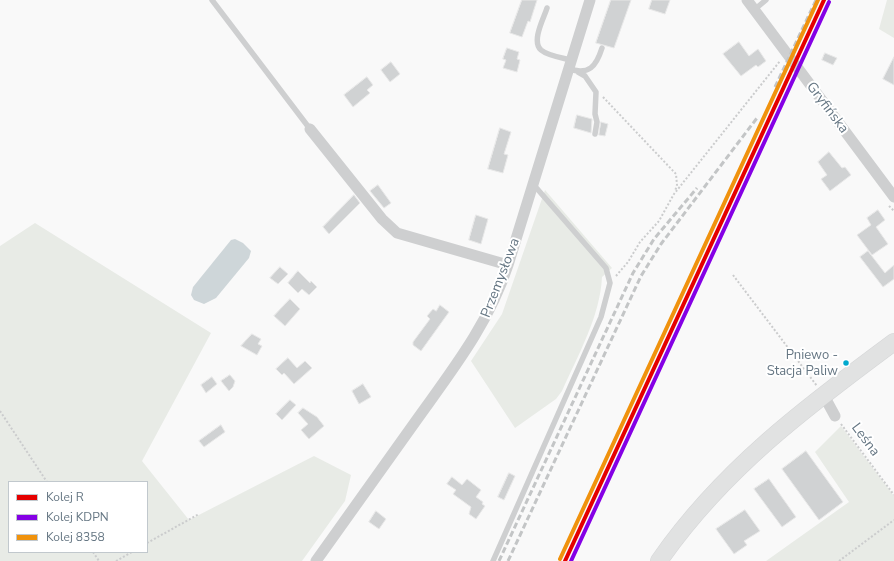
<!DOCTYPE html>
<meta charset="utf-8">
<style>
body{margin:0}
#map{position:relative;width:894px;height:561px;overflow:hidden;background:#f9f9f9;font-family:"Nunito Sans",sans-serif}
canvas{display:block}
.legend{position:absolute;left:8px;top:481px;width:140px;height:72px;box-sizing:border-box;background:#fff;border:1px solid #c1c8cd;margin:0;padding:5px 7px;list-style:none;font-size:12px;color:#657683}
.legend li{display:flex;align-items:center;gap:8px;height:20px}
.legend b{width:20px;border:1px solid #c1c8cd}
</style>
<div id="map">
<canvas width="894" height="561"></canvas>
<ul class="legend">
<li><b style="height:5px;background:#e50000"></b>Kolej R</li>
<li><b style="height:5px;background:#8500e5"></b>Kolej KDPN</li>
<li><b style="height:5px;background:#f0920d"></b>Kolej 8358</li>
</ul>
</div>
<script>
const c = document.querySelector('canvas').getContext('2d');
c.lineJoin = 'round';
function fill(path, color) { c.fillStyle = color; c.fill(path, 'evenodd'); }
function strokePath(path, color, width, dash) { c.strokeStyle = color; c.lineWidth = width; c.lineCap = dash ? 'butt' : 'round'; c.setLineDash(dash || []); c.stroke(path); }
function write(font, color, halo, rows, align = 'center') {
  c.font = font + ' "Nunito Sans",sans-serif'; c.lineWidth = 4; c.setLineDash([]); c.textBaseline = 'middle'; c.strokeStyle = halo; c.fillStyle = color; for (const [text, x, y, turn = 0] of rows) {
    c.save(); c.translate(x, y); c.rotate((+turn || 0) * Math.PI / 180); c.textAlign = isNaN(turn) ? turn : align; if (halo) c.strokeText(text, 0, 0); c.fillText(text, 0, 0); c.restore();
  }
}
const green = new Path2D(`
 M 887,0 L 894,0 L 894,38 L 879,29 Z
 M 545,190 L 612,268 L 602,277 C 600,317 578,355 562,391 L 556,399 L 515,428 L 471,361 L 502,314 Z
 M 35,223 L 211,333 L 142,461 L 189,520 L 314,456 L 351,475 L 345,501 L 302,561 L 0,561 L 0,246 ZM 9,482 L 147,482 L 147,552 L 9,552 Z
 M 841,426 L 894,496 L 894,561 L 766,561 L 849,502 L 815,452 Z`);
const water = new Path2D(`
 M 235,239 L 243,243 L 251,251 L 249,258 L 216,298 L 204,304 L 194,300 L 191,295 L 193,287 L 231,240 Z`);
const building = new Path2D(`
 M 522,0 L 537,0 L 530,22 L 528,21 L 522,37 L 510,33 Z
 M 611,0 L 631,0 L 614,48 L 596,43 Z
 M 652,0 L 670,0 L 665,14 L 649,9 Z
 M 739,42 L 749,56 L 758,49 L 766,61 L 758,67 L 756,65 L 741,76 L 723,54 Z
 M 507,48 L 519,52 L 517,59 L 520,60 L 517,72 L 503,68 L 506,60 L 503,59 Z
 M 825,53 L 837,58 L 833,65 L 822,60 Z
 M 894,57 L 894,85 L 883,79 Z
 M 391,62 L 400,74 L 390,82 L 381,70 Z
 M 367,77 L 373,85 L 367,90 L 370,93 L 353,107 L 344,95 Z
 M 577,115 L 592,119 L 591,133 L 574,128 Z
 M 601,122 L 608,124 L 605,136 L 599,135 Z
 M 500,128 L 511,132 L 504,154 L 508,155 L 503,173 L 488,169 Z
 M 829,152 L 842,168 L 845,167 L 851,175 L 830,191 L 821,179 L 827,175 L 818,162 Z
 M 378,185 L 391,203 L 384,208 L 370,191 Z
 M 354,195 L 360,203 L 329,234 L 323,227 Z
 M 878,210 L 885,220 L 876,227 L 888,244 L 872,255 L 857,235 L 871,225 L 867,218 Z
 M 476,215 L 488,219 L 481,244 L 469,240 Z
 M 868,251 L 885,273 L 894,265 L 894,279 L 883,287 L 860,257 Z
 M 280,267 L 288,274 L 278,284 L 270,278 Z
 M 298,271 L 310,283 L 311,281 L 317,287 L 309,295 L 302,289 L 298,293 L 288,283 Z
 M 290,299 L 300,309 L 285,326 L 274,316 Z
 M 440,305 L 449,312 L 421,351 L 413,345 L 413,342 L 430,319 L 427,316 L 433,309 L 436,311 Z
 M 252,334 L 261,339 L 258,344 L 262,346 L 257,355 L 241,346 Z
 M 288,358 L 297,368 L 305,361 L 312,368 L 294,384 L 284,373 L 282,375 L 276,369 Z
 M 230,375 L 235,381 L 233,387 L 229,391 L 221,381 Z
 M 212,377 L 217,384 L 206,393 L 201,385 Z
 M 363,384 L 371,397 L 359,404 L 352,391 Z
 M 290,400 L 296,405 L 282,420 L 276,414 Z
 M 303,408 L 317,417 L 324,426 L 309,439 L 301,430 L 308,424 L 298,413 Z
 M 221,425 L 225,432 L 204,447 L 199,441 Z
 M 806,451 L 843,502 L 819,520 L 782,469 Z
 M 509,473 L 515,476 L 504,500 L 498,497 Z
 M 452,477 L 462,485 L 467,479 L 481,490 L 476,497 L 483,502 L 482,504 L 485,506 L 476,519 L 469,514 L 471,507 L 453,494 L 456,490 L 447,484 Z
 M 769,479 L 796,517 L 782,527 L 754,489 Z
 M 745,510 L 760,531 L 744,541 L 747,545 L 734,554 L 716,529 Z
 M 376,511 L 386,519 L 379,529 L 369,522 Z`);
const path = new Path2D(`
 M 603,97 L 676,174 L 677,185 L 675,191
 M 889,206 L 894,211
 M 733,275 L 817,386
 M 616,276 L 628,262 L 640,242 L 659,221 L 674,194 L 780,61
 M 0,411 L 47,482
 M 841,424 L 894,495
 M 147,543 L 199,514
 M 93,552 L 99,561
 M 116,561 L 132,552
 M 839,561 L 894,520`);
const service = new Path2D(`
 M 212,0 L 310,129
 M 547,8 C 544,18 531,41 541,50 C 548,56 563,58 571,60
 M 754,10 L 766,0
 M 569,69 C 589,75 596,67 602,48
 M 578,72 L 585,76 L 596,92 L 595,114 L 597,122 L 595,134
 M 493,561 L 601,317 L 610,283 L 606,268 L 533,184`);
const minor = new Path2D(`
 M 747,0 L 894,197
 M 310,129 L 382,219 L 397,233 L 508,265
 M 823,394 L 835,416
 M 316,561 C 350,513 384,466 418,418 C 453,369 489,323 508,265 L 590,0`);
const primary = new Path2D(`
 M 659,561 C 722,470 806,407 894,342`);
const rail = new Path2D(`
 M 775,87 L 816,0
 M 499,561 L 633,273 L 654,239 L 697,188
 M 508,561 L 641,276 L 661,244 L 757,118`);
const rail1 = new Path2D(`
 M 565,561 L 824,0`);
const rail2 = new Path2D(`
 M 571,561 L 829,2`);
const rail3 = new Path2D(`
 M 560,559 L 818,0`);
const markers = [
 [846,363,3.5,"#00a9ce"]
];
const busNames = [
 ["Pniewo -",838,356],
 ["Stacja Paliw",838,372]
];
const streetNames = [
 ["Gryfińska",827,108,53],
 ["Przemysłowa",501,278,-69],
 ["Leśna",865,440,53]
];
fill(green, '#e8ebe6');
fill(water, '#ced6d9');
fill(building, '#d0d2d3');
strokePath(building, '#e8e8e8', 1);
strokePath(primary, '#d5d6d7', 18);
strokePath(path, '#cbcccd', 2, [2, 2]);
strokePath(service, '#cecfd0', 5.5);
strokePath(minor, '#cecfd0', 11);
strokePath(primary, '#e1e2e2', 17);
strokePath(rail, '#c3c5c6', 3, [6, 3]);
strokePath(rail1, '#e50000', 4);
strokePath(rail2, '#8500e5', 4);
strokePath(rail3, '#f0920d', 4);
for (const [x, y, r, color] of markers) { const dot = new Path2D(); dot.arc(x, y, r, 0, 2 * Math.PI); c.fillStyle = color; c.fill(dot); strokePath(dot, '#fff', 1.5); }
write('13px', '#657683', '#fff', busNames, 'right');
write('14px', '#657683', '#fff', streetNames);
</script>
